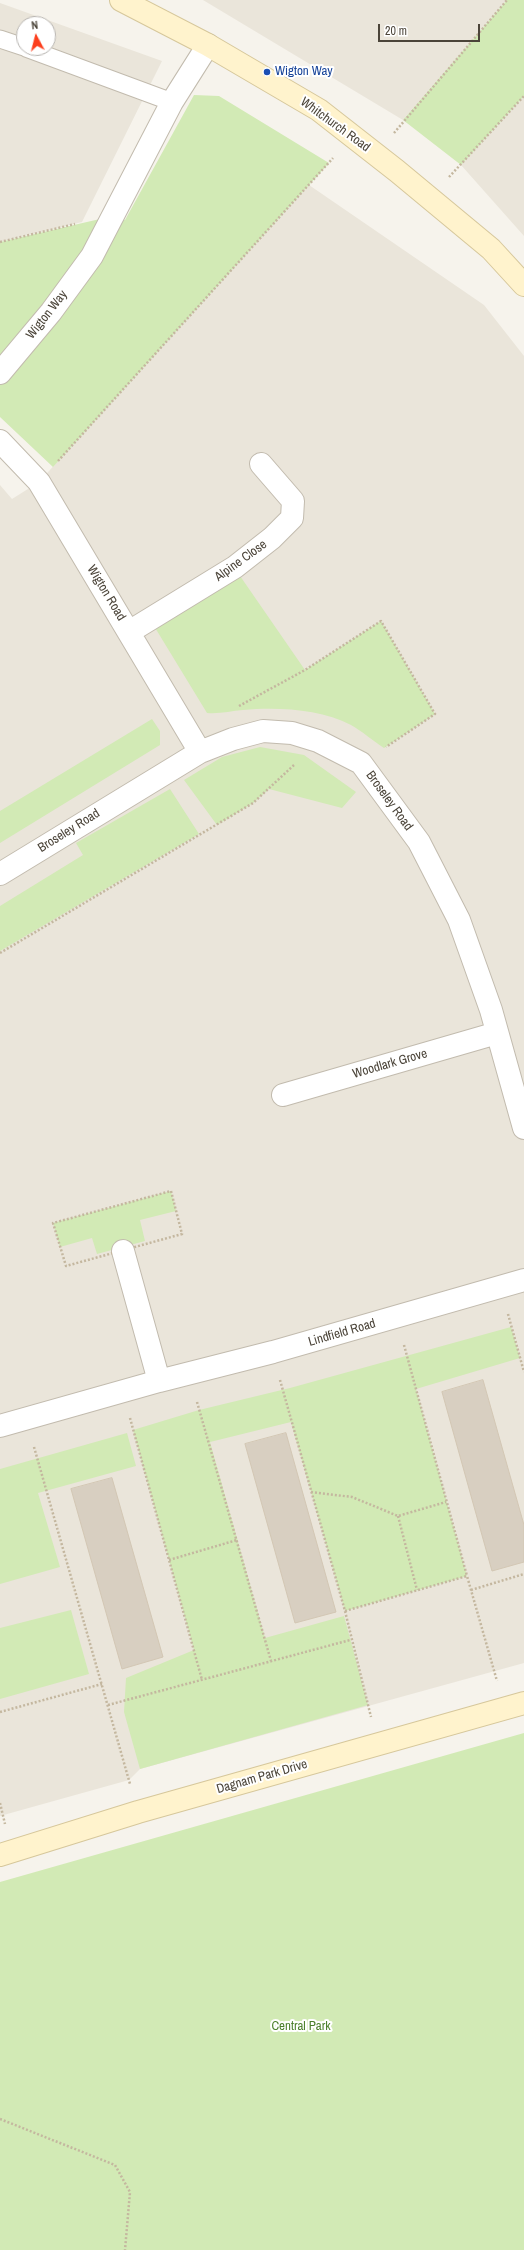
<!DOCTYPE html>
<style>
body{margin:0}
#map{position:relative;width:524px;height:2250px;overflow:hidden;background:#f6f3ec;font-family:"Archivo Narrow",sans-serif}
canvas{display:block}
.north{position:absolute;left:16px;top:16px;width:40px;height:40px;box-sizing:border-box;background:#fff;border:1px solid #b7b4b0;border-radius:50%;rotate:353deg;font-size:11px;font-weight:700;line-height:16px;text-align:center;color:#4b4439}
.north::after{content:'';display:block;margin:auto;width:14px;height:18px;background:#fc3f1d;clip-path:polygon(50% 0,100% 100%,50% 72%,0 100%)}
.scale{position:absolute;left:378px;top:24px;width:102px;height:18px;box-sizing:border-box;border:2px solid #4b4439;border-top:0;padding-left:5px;font-size:12px;line-height:14px;white-space:nowrap;color:#4b4439;-webkit-text-stroke:3px #fff;paint-order:stroke}
</style>
<div id="map">
<canvas width="524" height="2250"></canvas>
<div class="north">N</div>
<div class="scale">20 m</div>
</div>
<script>
const c = document.querySelector('canvas').getContext('2d');
c.lineJoin = 'round';
function fill(path, color) { c.fillStyle = color; c.fill(path, 'evenodd'); }
function strokePath(path, color, width, dash) { c.strokeStyle = color; c.lineWidth = width; c.lineCap = dash ? 'butt' : 'round'; c.setLineDash(dash || []); c.stroke(path); }
function write(font, color, halo, rows, align = 'center') {
  c.font = font + ' "Archivo Narrow",sans-serif'; c.lineWidth = 4; c.setLineDash([]); c.textBaseline = 'middle'; c.strokeStyle = halo; c.fillStyle = color; for (const [text, x, y, turn = 0] of rows) {
    c.save(); c.translate(x, y); c.rotate((+turn || 0) * Math.PI / 180); c.textAlign = isNaN(turn) ? turn : align; if (halo) c.strokeText(text, 0, 0); c.fillText(text, 0, 0); c.restore();
  }
}
const residential = new Path2D(`
 M 203,0 L 507,0 L 403,120 Z
 M 0,3 L 162,61 L 82,222 L 0,242 ZM 24,24 L 48,24 L 48,48 L 24,48 Z
 M 524,96 L 524,236 L 461,165 Z
 M 309,185 L 484,305 L 524,356 L 524,1663 L 140,1769 L 129,1780 L 0,1816 L 0,485 L 12,499 L 39,482 Z`);
const green = new Path2D(`
 M 507,0 L 524,0 L 524,96 L 461,165 L 403,120 Z
 M 194,95 L 219,96 L 329,163 L 53,467 L 0,417 L 0,242 L 113,216 L 125,220 Z
 M 238,573 L 305,670 L 381,621 L 435,714 L 384,748 C 373,741 362,731 351,725 C 320,709 278,707 243,710 C 231,711 220,714 207,713 L 154,626 Z
 M 152,719 L 160,731 L 160,745 L 0,843 L 0,811 Z
 M 260,747 L 304,755 L 356,792 L 342,808 L 269,789 L 253,803 L 217,825 L 184,780 L 222,757 Z
 M 170,789 L 199,834 L 0,951 L 0,906 L 83,855 L 76,843 Z
 M 171,1191 L 176,1211 L 140,1220 L 145,1241 L 97,1254 L 92,1238 L 60,1247 L 53,1223 Z
 M 511,1327 L 520,1358 L 416,1389 L 467,1576 L 345,1611 L 291,1422 L 210,1442 L 265,1638 L 344,1616 L 368,1705 L 140,1769 L 124,1712 L 126,1678 L 194,1650 L 133,1430 L 199,1410 L 290,1388 Z
 M 127,1433 L 136,1466 L 38,1493 L 60,1567 L 0,1584 L 0,1469 Z
 M 71,1610 L 89,1674 L 0,1699 L 0,1628 Z
 M 524,1733 L 524,2250 L 0,2250 L 0,1882 Z`);
const building = new Path2D(`
 M 483,1380 L 524,1525 L 524,1562 L 492,1571 L 442,1392 Z
 M 286,1433 L 336,1612 L 295,1623 L 245,1444 Z
 M 112,1478 L 163,1657 L 122,1669 L 71,1489 Z`);
const path = new Path2D(`
 M 394,133 L 507,0
 M 449,177 L 524,96
 M 0,242 L 75,224
 M 58,461 L 333,158
 M 239,706 L 305,670 L 381,621 L 435,714 L 386,747
 M 0,953 L 253,803 L 294,765
 M 171,1191 L 182,1234 L 66,1266 L 53,1223 Z
 M 508,1314 L 524,1372
 M 404,1345 L 467,1576
 M 280,1380 L 345,1611 L 371,1717
 M 197,1402 L 271,1661
 M 130,1418 L 202,1680
 M 34,1447 L 130,1784
 M 311,1492 L 352,1497 L 398,1516 L 446,1502
 M 398,1516 L 417,1590
 M 169,1560 L 237,1540
 M 471,1590 L 524,1574
 M 345,1611 L 467,1576 L 497,1681
 M 108,1705 L 350,1640
 M 0,1712 L 102,1684
 M 0,1803 L 5,1824
 M 0,2119 L 115,2165 L 130,2192 L 125,2250`);
const lane = new Path2D(`
 M 0,39 L 24,47
 M 26,48 L 172,102`);
const street = new Path2D(`
 M 0,373 L 51,312 L 92,256 L 172,102 L 208,45
 M 0,441 L 39,482 L 200,752
 M 129,632 L 235,567 L 272,538 L 292,518 L 293,501 L 261,464
 M 0,874 L 200,752 L 233,739 L 263,731 L 292,733 L 318,741 L 361,763 L 419,842 L 459,920 L 491,1010 L 524,1128
 M 283,1095 L 497,1033
 M 123,1251 L 159,1381
 M 0,1426 L 159,1381 L 273,1352 L 524,1280`);
const secondary = new Path2D(`
 M 121,0 L 208,45 L 319,110 L 397,171 L 491,249 L 524,285
 M 0,1855 L 138,1812 L 524,1703`);
const markers = [
 [267,72,4,"#1a4fb4"]
];
const transitNames = [
 ["Wigton Way",275,72]
];
const streetNames = [
 ["Whitchurch Road",335,125,36],
 ["Wigton Way",47,315,-52],
 ["Alpine Close",241,561,-36],
 ["Wigton Road",106,593,59],
 ["Broseley Road",389,801,54],
 ["Broseley Road",69,831,-32],
 ["Woodlark Grove",390,1064,-16],
 ["Lindfield Road",342,1333,-16],
 ["Dagnam Park Drive",262,1777,-16]
];
const parkNames = [
 ["Central Park",301,2027]
];
fill(residential, '#eae5da');
fill(green, '#d2eab5');
fill(building, '#d8cfc1');
strokePath(building, '#d3c7b4', 1);
strokePath(lane, '#c2bbae', 19);
strokePath(street, '#c2bbae', 24);
strokePath(secondary, '#d6c79b', 24);
strokePath(path, '#c4b79f', 2.5, [2, 2]);
strokePath(lane, '#fff', 17);
strokePath(street, '#fff', 22);
strokePath(secondary, '#fff3cd', 22);
for (const [x, y, r, color] of markers) { const dot = new Path2D(); dot.arc(x, y, r, 0, 2 * Math.PI); c.fillStyle = color; c.fill(dot); strokePath(dot, '#fff', 1.5); }
write('13px', '#164399', '#fff', transitNames, 'left');
write('13px', '#4b4439', '#fff', streetNames);
write('13px', '#4a7f2a', '#fff', parkNames);
</script>
